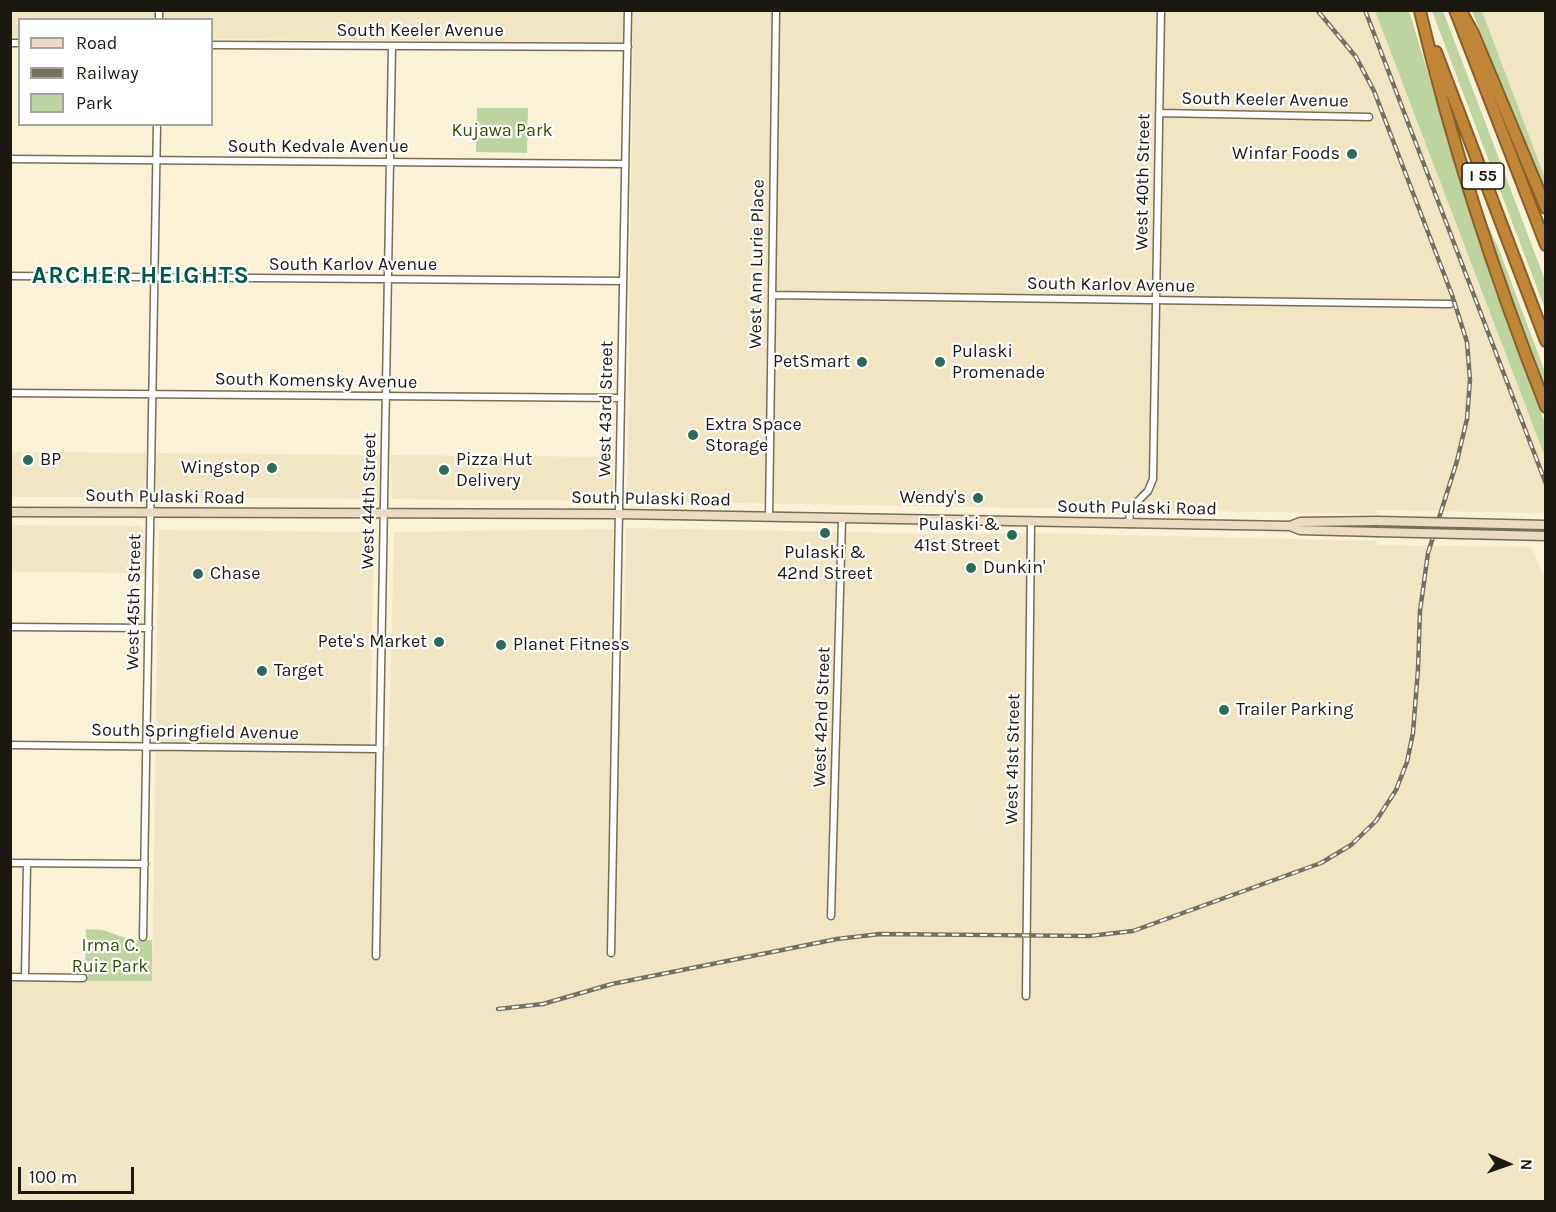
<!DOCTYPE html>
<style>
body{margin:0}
#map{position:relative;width:1556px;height:1212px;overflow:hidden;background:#faf1d6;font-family:Karla,sans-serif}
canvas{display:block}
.frame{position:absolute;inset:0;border:12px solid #1b180f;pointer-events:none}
.legend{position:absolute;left:18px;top:18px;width:195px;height:108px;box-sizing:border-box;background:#fff;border:2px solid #a4a39f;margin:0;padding:8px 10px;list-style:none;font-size:18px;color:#1b180f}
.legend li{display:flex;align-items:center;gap:12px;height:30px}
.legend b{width:30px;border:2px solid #a4a39f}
.north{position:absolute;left:1478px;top:1134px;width:60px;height:60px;-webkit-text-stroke:4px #fff;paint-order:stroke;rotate:92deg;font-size:16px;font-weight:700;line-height:24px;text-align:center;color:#1b180f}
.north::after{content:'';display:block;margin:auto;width:21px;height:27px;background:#1b180f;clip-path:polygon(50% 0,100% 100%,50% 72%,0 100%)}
.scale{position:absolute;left:18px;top:1167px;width:116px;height:27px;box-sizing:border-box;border:3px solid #1b180f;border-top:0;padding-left:8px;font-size:18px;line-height:21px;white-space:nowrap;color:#1b180f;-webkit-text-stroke:4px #fff;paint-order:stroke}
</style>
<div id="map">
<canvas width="1556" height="1212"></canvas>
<div class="frame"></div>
<ul class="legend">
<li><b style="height:8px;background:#ecdac3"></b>Road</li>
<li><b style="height:8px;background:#767060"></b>Railway</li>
<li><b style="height:16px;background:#bed4a0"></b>Park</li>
</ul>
<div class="north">N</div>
<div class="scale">100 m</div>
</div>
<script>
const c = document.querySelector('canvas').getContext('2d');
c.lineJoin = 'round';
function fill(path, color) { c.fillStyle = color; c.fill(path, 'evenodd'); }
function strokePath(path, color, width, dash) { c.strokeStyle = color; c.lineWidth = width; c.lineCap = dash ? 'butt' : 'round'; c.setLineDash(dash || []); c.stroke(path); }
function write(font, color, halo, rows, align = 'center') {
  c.font = font + ' Karla,sans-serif'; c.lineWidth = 4.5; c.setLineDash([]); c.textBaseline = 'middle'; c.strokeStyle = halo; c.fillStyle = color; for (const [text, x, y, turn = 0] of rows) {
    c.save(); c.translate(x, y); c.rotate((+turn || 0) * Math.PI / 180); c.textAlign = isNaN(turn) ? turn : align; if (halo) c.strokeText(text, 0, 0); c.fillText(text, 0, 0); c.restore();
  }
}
const built = new Path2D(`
 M 11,10 L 1375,11 L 1545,457 L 1545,513 L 1377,510 L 1377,514 L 627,501 L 633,42 L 212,39 L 212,20 L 20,20 L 19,37 L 11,37 Z
 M 1482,11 L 1545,11 L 1545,178 Z
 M 11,452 L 146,453 L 146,476 L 141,497 L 11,497 Z
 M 156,453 L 380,455 L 379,499 L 158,497 L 155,481 Z
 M 390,455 L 613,457 L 613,501 L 392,499 Z
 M 11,525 L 142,526 L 145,542 L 145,573 L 11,572 Z
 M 626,528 L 948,534 L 1040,533 L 1376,541 L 1377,545 L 1531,547 L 1545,578 L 1545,1201 L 11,1202 L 11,981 L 152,981 L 159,530 L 374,532 L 370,745 L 389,746 L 394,532 L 613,529 L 610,681 L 623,682 Z`);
const green = new Path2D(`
 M 1375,11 L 1409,11 L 1494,287 L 1545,423 L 1545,457 Z
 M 1432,11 L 1443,11 L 1545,280 L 1545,309 Z
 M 1472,11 L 1482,11 L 1545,178 L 1545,192 Z
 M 477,108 L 528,108 L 527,153 L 476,152 Z
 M 1480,209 L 1498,247 L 1545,372 L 1545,392 L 1491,244 Z
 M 86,929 L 103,930 L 131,940 L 152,940 L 152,981 L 85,981 Z`);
const minor = new Path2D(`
 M 159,20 L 159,10
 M 10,43 L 20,43
 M 212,45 L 628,47
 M 1159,113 L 1369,117
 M 10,159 L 625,164
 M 10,276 L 623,281
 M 772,295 L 1450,304
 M 10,393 L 621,398
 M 769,517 L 776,10
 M 1129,524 L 1130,509 L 1148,491 L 1153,479 L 1161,10
 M 10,627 L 149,628
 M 10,745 L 380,749
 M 10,863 L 145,864
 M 831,916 L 842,519
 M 143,937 L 157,124
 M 611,953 L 628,10
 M 376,956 L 392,46
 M 10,977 L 83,978
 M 25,977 L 27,863
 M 1026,996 L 1031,522`);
const secondary = new Path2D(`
 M 10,512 L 619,514 L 1290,526 L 1300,530 L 1377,532
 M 1290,526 L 1300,522 L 1377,521`);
const motorway = new Path2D(`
 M 1455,10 L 1546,245
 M 1420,11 C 1452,146 1495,278 1546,407
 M 1463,15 L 1473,33 L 1546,208
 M 1436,52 L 1546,341`);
const rail = new Path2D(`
 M 1365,10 L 1546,484
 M 498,1009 L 543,1004 L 612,984 L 837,939 L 880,934 L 1089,936 L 1133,931 L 1321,863 L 1351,845 L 1376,821 L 1396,790 L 1407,762 L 1413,733 L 1418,669 L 1420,611 L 1428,553 L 1457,461 L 1467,419 L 1470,380 L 1467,342 L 1452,295 L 1374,91 L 1356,57 L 1317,10`);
const secondaryBridge = new Path2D(`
 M 1377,521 L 1546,525
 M 1377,532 L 1546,536`);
const markers = [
 [1352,154,6,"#2b6b59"],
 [862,362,6,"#2b6b59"],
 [940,362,6,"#2b6b59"],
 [693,435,6,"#2b6b59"],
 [28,460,6,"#2b6b59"],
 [272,468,6,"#2b6b59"],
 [444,470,6,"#2b6b59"],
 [978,498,6,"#2b6b59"],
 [825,533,6,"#2b6b59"],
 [1012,535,6,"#2b6b59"],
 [971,568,6,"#2b6b59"],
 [198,574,6,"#2b6b59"],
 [439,642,6,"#2b6b59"],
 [501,645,6,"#2b6b59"],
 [262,671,6,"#2b6b59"],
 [1224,710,6,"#2b6b59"]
];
const shields = [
 [1483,176,42]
];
const shieldNames = [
 ["I 55",1483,176]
];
const streetNames = [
 ["South Keeler Avenue",420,31],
 ["South Keeler Avenue",1265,100,1],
 ["South Kedvale Avenue",318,147],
 ["West 40th Street",1143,182,-89],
 ["West Ann Lurie Place",757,264,-89],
 ["South Karlov Avenue",353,265],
 ["South Karlov Avenue",1111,285,1],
 ["South Komensky Avenue",316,381,1],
 ["West 43rd Street",606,409,-89],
 ["South Pulaski Road",165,497,1],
 ["South Pulaski Road",651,499,1],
 ["West 44th Street",369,501,-89],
 ["South Pulaski Road",1137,508,1],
 ["West 45th Street",134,602,-89],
 ["West 42nd Street",822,717,-88],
 ["South Springfield Avenue",195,732,1],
 ["West 41st Street",1013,759,-89]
];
const parkNames = [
 ["Kujawa Park",502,131],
 ["Irma C.",110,946],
 ["Ruiz Park",110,967]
];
const poiNames = [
 ["Winfar Foods",1340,154,"right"],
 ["Pulaski",952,352],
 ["Promenade",952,373],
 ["PetSmart",850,362,"right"],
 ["Extra Space",705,425],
 ["Storage",705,446],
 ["BP",40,460],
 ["Pizza Hut",456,460],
 ["Delivery",456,481],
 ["Wingstop",260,468,"right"],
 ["Wendy's",966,498,"right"],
 ["Pulaski &",1000,525,"right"],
 ["41st Street",1000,546,"right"],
 ["Pulaski &",825,553,"center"],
 ["42nd Street",825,574,"center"],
 ["Dunkin'",983,568],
 ["Chase",210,574],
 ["Pete's Market",427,642,"right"],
 ["Planet Fitness",513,645],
 ["Target",274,671],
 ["Trailer Parking",1236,710]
];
const districtNames = [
 ["ARCHER HEIGHTS",141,276]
];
fill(built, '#f1e5c4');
fill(green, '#bed4a0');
strokePath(minor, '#756d56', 9);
strokePath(secondary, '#756d56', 11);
strokePath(motorway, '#875f2a', 14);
strokePath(minor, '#fff', 6);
strokePath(secondary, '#ecdac3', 8);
strokePath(motorway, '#c18538', 10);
strokePath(rail, '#767060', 4.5);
strokePath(rail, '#fff', 2, [7]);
strokePath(secondaryBridge, '#756d56', 11, []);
strokePath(secondaryBridge, '#ecdac3', 8);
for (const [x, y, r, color] of markers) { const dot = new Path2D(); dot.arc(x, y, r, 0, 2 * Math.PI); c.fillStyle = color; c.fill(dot); strokePath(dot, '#fff', 2); }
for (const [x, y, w] of shields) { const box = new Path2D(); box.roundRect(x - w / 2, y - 13, w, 26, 4.5); c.fillStyle = '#fff'; c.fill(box); strokePath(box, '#1b180f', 1.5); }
write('bold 16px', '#1b180f', null, shieldNames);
write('18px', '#1b180f', '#fff', streetNames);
write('18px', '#364d00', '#fff', parkNames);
write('18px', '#1b180f', '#fff', poiNames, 'left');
c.letterSpacing = '1.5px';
write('bold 24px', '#005846', '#fff', districtNames);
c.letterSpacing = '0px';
</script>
